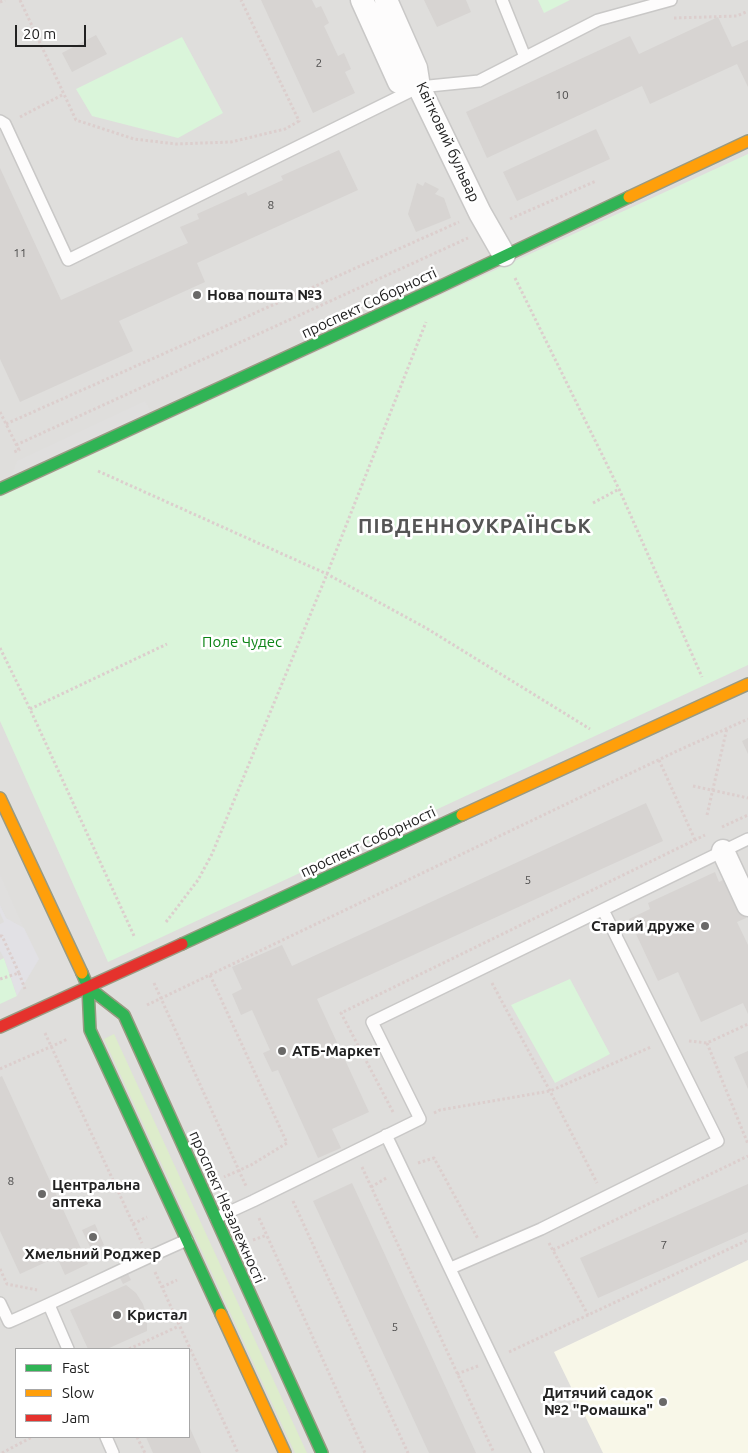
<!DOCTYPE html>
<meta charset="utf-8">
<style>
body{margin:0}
#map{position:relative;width:748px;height:1453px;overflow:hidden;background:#f0eeeb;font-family:Ubuntu,sans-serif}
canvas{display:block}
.legend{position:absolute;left:15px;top:1348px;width:175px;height:90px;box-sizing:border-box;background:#fff;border:1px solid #a7a7a7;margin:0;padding:6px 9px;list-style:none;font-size:15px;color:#222}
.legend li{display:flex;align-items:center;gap:10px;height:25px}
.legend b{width:25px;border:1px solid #a7a7a7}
.scale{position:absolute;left:15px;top:25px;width:71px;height:22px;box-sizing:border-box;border:2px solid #222;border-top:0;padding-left:6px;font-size:15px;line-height:18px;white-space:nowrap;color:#222;-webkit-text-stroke:4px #fff;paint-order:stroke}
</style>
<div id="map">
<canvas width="748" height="1453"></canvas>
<ul class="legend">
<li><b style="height:6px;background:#30b455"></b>Fast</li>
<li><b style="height:6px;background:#ff9f0a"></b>Slow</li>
<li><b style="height:6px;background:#e5322d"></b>Jam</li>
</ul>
<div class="scale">20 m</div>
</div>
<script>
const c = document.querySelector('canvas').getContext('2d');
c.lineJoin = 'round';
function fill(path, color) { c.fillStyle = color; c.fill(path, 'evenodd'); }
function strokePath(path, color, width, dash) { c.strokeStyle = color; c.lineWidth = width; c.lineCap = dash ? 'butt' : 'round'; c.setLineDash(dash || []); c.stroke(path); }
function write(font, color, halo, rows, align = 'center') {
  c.font = font + ' Ubuntu,sans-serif'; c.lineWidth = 5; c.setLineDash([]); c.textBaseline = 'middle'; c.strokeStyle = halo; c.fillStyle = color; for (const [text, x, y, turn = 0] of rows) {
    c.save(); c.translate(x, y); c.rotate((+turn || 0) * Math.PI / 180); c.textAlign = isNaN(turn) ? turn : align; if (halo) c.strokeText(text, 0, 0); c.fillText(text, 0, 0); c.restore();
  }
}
const residential = new Path2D(`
 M 0,0 L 748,0 L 748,1453 L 0,1453 ZM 16,1349 L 189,1349 L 189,1437 L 16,1437 Z`);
const education = new Path2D(`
 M 748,1260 L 748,1453 L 603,1453 L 554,1352 Z`);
const grass = new Path2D(`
 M 114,1034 L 307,1453 L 295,1453 L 104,1039 Z`);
const park = new Path2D(`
 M 538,0 L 570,0 L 544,13 Z
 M 182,37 L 223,113 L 178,138 L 92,116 L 76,89 Z
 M 748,154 L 748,665 L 108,962 L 0,721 L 0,497 Z
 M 4,958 L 17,996 L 0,1004 L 0,960 Z
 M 570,979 L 610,1054 L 555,1083 L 511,1005 Z`);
const parking = new Path2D(`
 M 145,401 L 152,413 L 10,479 L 17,461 Z
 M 0,874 L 24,928 L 6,918 L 0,905 Z`);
const plaza = new Path2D(`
 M 0,905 L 6,918 L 24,928 L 39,959 L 17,996 L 4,958 L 0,951 L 0,924 L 4,922 L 0,913 Z`);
const building = new Path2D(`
 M 261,0 L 312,0 L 316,8 L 321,6 L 329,23 L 324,26 L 338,56 L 344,53 L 351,69 L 345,72 L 355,93 L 313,113 Z
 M 424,0 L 466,0 L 471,12 L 437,27 Z
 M 718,17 L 732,47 L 748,40 L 748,87 L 737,64 L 650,104 L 642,86 L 487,158 L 466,112 L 630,36 L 639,54 Z
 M 96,35 L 107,54 L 72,72 L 62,53 Z
 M 596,129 L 610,159 L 517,201 L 503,172 Z
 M 339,150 L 358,190 L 197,263 L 205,282 L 119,321 L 133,351 L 20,402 L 0,359 L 0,168 L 61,300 L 188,243 L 180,227 L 199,219 L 197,214 L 246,192 L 248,196 L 283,180 L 281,176 Z
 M 425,182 L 439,189 L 435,194 L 444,198 L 451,218 L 416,232 L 408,214 L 417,183 L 423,186 Z
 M 748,738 L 748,754 L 742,741 Z
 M 646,803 L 663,841 L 317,999 L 369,1112 L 332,1129 L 341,1148 L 318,1158 L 278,1070 L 272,1072 L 263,1053 L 270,1050 L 252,1010 L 241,1015 L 232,994 L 242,989 L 232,967 L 282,945 L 292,966 Z
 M 715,872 L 719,882 L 727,878 L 746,918 L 737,922 L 748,945 L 748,1014 L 743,1003 L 701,1022 L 678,972 L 658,981 L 629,919 L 650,909 L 648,903 Z
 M 748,1051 L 748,1089 L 734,1057 Z
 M 2,1076 L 88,1264 L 65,1275 L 57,1257 L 20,1274 L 0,1231 L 0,1077 Z
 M 352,1183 L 476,1453 L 429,1453 L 313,1201 Z
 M 748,1184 L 748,1232 L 598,1298 L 580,1258 Z
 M 95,1224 L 104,1245 L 92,1251 L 82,1230 Z
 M 127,1272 L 131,1280 L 123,1284 L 119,1276 Z
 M 126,1285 L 136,1293 L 143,1304 L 147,1317 L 147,1331 L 107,1349 L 88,1349 L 70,1310 Z
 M 189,1426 L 201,1453 L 153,1453 L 146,1437 L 189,1437 Z`);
const path = new Path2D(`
 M 20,0 L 76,120 L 134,139 L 176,144 L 231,142 L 285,129 L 299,121 L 241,0
 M 0,2 L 5,0
 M 674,18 L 737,16 L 748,11
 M 20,117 L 64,94
 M 510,219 L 596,181
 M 515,278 L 619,489 L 702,677
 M 0,412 L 19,450 L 14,452
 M 6,424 L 459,222
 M 16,445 L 468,238
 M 98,471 L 327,574 L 426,628 L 590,729
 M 593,503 L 619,489
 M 0,648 L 30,709 L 135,938
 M 30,709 L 167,644
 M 659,760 L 695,840
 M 693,786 L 748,798
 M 707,815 L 727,728
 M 722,827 L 748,815
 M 166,922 L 198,880 L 212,854 L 327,574 L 426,322
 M 0,936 L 2,936 L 19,973 L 0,979
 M 19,973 L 25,989
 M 210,975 L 287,1143 L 251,1165 L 224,1177
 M 154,983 L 246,1186
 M 492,983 L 550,1091 L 597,1183
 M 147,1005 L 677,751 L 748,719
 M 45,1033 L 142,1243
 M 689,1041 L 707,1043 L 748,1024
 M 707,1043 L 748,1144
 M 0,1069 L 68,1039
 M 393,1112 L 341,1013 L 705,835
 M 434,1113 L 440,1110 L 550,1091 L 651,1047
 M 418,1163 L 434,1158 L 478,1239
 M 362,1167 L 494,1453
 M 371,1187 L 388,1177
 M 293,1201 L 408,1453
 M 259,1218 L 365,1453
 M 133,1224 L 147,1217
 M 253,1240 L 267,1235
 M 549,1243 L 588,1315
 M 553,1250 L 748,1156
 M 0,1269 L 7,1284 L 37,1290
 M 155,1272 L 238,1453
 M 162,1287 L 177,1280
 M 129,1349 L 179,1326
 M 509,1352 L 748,1240
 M 457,1374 L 478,1366
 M 137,1437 L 145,1453
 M 2,1453 L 32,1437`);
const lane = new Path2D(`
 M 502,0 L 525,57
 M 0,121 L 5,124 L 68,260 L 419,87 L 479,81 L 598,20 L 671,0
 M 386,1135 L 538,1453
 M 216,1218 L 253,1201 L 420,1119 L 372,1022 L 748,839
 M 451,1268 L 541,1229 L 718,1141 L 603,910
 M 0,1303 L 9,1322 C 69,1296 127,1266 187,1240
 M 49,1305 L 68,1349
 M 106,1437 L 113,1453`);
const street = new Path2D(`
 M 362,0 L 399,82 L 419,87
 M 386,0 L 416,68 L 419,87 L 480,213 L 504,255
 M 723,851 L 748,905`);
const fast = new Path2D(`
 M 0,489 L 439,287 L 629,197
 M 182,944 L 462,815
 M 82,973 L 88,987 L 90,1030 L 221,1314
 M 88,987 L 124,1015 L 322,1453`);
const slow = new Path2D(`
 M 629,197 L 748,141
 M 0,798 L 82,973
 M 462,815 L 748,684
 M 221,1314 L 285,1453`);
const jam = new Path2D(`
 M 0,1027 L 182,944`);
const markers = [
 [197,295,5,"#6a6968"],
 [705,926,5,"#6a6968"],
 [282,1051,5,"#6a6968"],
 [42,1194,5,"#6a6968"],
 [93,1237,5,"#6a6968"],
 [117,1315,5,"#6a6968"],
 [663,1402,5,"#6a6968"]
];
const numberNames = [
 ["2",319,63],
 ["10",562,95],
 ["8",271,205],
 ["11",20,253],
 ["5",528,880],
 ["8",11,1181],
 ["7",664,1245],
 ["5",395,1327]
];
const streetNames = [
 ["Квітковий бульвар",448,142,65],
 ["проспект Соборності",369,303,-25],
 ["проспект Соборності",368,842,-25],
 ["проспект Незалежності",227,1207,66]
];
const poiNames = [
 ["Нова пошта №3",207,295],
 ["Старий друже",695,926,"right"],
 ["АТБ-Маркет",292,1051],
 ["Центральна",52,1185],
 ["аптека",52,1202],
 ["Хмельний Роджер",93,1254,"center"],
 ["Кристал",127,1315],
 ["Дитячий садок",653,1393,"right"],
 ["№2 \"Ромашка\"",653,1410,"right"]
];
const parkNames = [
 ["Поле Чудес",242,642]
];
const districtNames = [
 ["ПІВДЕННОУКРАЇНСЬК",475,526]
];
fill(residential, '#dfdedc');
fill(education, '#f8f7e8');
fill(grass, '#ddeccb');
fill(park, '#daf5da');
fill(parking, '#e0dfde');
fill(plaza, '#e2e1e5');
fill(building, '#d7d4d2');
strokePath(lane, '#c9c8c7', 14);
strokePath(street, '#c9c8c7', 25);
strokePath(fast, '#999a82', 14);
strokePath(slow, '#999a82', 14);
strokePath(jam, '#999a82', 14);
strokePath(path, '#dccecd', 3, [2.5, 2.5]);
strokePath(lane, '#fdfcfc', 11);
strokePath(street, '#fdfcfc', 22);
strokePath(fast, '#30b455', 11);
strokePath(slow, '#ff9f0a', 11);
strokePath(jam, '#e5322d', 11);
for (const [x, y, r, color] of markers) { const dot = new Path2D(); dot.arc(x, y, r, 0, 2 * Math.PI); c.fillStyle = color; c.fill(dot); strokePath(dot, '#fff', 2); }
write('12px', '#4f4e4e', null, numberNames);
write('15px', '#222', '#fff', streetNames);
write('bold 15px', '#222', '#fff', poiNames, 'left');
write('15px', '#0c8416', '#fff', parkNames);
c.letterSpacing = '1px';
write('bold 20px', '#555', '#fff', districtNames);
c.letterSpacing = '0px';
</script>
